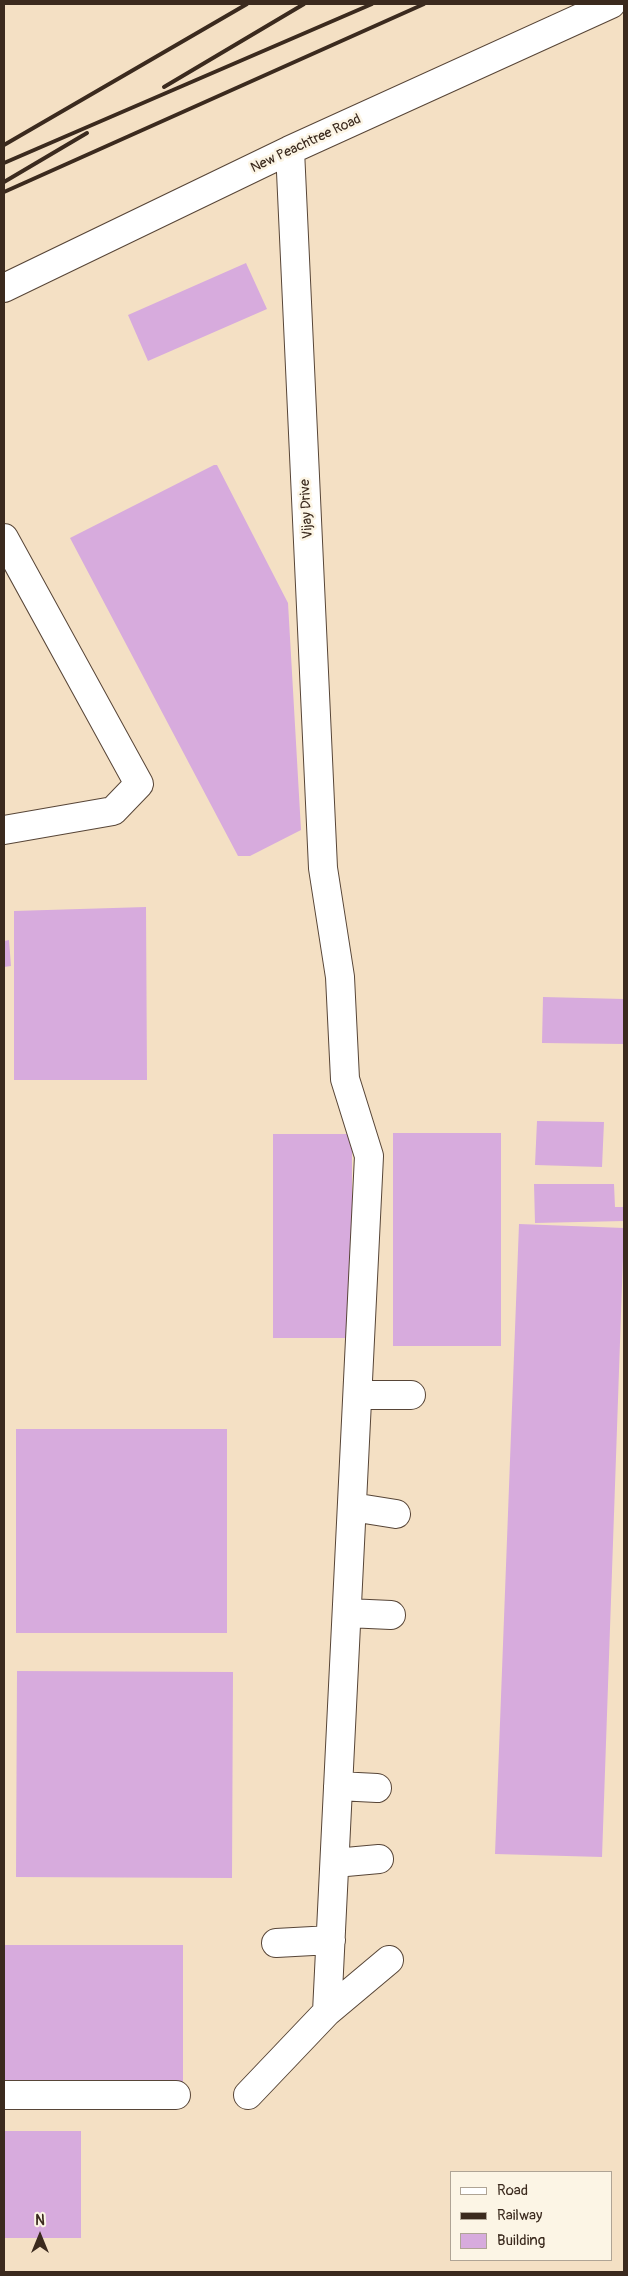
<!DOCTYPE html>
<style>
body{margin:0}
#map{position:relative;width:628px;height:2276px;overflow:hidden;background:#f4e0c4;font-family:Pangolin,sans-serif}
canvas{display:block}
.frame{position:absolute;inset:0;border:5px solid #3b2a1e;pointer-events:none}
.legend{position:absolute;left:450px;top:2171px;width:162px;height:90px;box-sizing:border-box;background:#fcf5e5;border:1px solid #afa495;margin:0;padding:6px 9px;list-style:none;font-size:15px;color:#3b2a1e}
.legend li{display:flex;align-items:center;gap:10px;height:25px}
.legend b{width:25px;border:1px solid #afa495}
.north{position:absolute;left:15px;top:2211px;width:50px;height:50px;-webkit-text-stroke:4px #fcf5e5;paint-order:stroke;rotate:0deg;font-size:14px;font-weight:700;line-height:20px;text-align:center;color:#3b2a1e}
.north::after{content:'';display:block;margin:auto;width:18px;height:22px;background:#3b2a1e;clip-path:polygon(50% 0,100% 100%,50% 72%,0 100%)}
</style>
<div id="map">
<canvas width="628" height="2276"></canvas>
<div class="frame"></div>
<ul class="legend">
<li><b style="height:6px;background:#fff"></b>Road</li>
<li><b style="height:6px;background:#3b2a1e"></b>Railway</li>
<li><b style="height:14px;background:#d7abdd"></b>Building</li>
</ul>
<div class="north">N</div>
</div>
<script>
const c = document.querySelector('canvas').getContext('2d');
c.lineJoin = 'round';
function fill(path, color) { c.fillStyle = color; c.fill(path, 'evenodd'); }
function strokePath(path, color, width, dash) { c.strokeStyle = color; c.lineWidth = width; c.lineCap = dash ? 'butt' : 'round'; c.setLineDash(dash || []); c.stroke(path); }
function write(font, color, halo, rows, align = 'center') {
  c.font = font + ' Pangolin,sans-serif'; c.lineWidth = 5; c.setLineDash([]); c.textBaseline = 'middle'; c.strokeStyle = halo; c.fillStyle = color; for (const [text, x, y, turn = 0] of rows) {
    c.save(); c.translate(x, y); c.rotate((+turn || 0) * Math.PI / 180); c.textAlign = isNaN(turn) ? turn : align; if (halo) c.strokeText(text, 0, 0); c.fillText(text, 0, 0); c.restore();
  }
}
const building = new Path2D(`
 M 246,263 L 267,309 L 148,361 L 128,315 Z
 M 214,465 L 217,465 L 288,603 L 301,830 L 250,856 L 238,856 L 70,538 Z
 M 146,907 L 147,1080 L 14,1080 L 14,911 Z
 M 9,940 L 11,966 L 4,967 L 4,941 Z
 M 543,997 L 624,999 L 624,1044 L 542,1043 Z
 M 537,1121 L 604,1122 L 602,1167 L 535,1165 Z
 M 393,1133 L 501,1133 L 501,1346 L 393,1346 Z
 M 273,1134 L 352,1134 L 352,1338 L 273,1338 Z
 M 534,1184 L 614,1184 L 615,1207 L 624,1207 L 624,1221 L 535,1223 Z
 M 519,1224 L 624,1228 L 602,1857 L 495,1854 Z
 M 16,1429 L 227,1429 L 227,1633 L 16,1633 Z
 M 17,1671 L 233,1672 L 232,1878 L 16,1877 Z
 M 4,1945 L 183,1945 L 183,2083 L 4,2083 Z
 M 4,2131 L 81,2131 L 81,2238 L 4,2238 Z`);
const minor = new Path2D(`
 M 290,150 L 323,868 L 340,977 L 345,1079 L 369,1156 L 327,2012
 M 4,288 L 290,150 L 611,4
 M 4,538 L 139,784 L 113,811 L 4,830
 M 358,1395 L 411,1395
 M 352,1507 L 396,1514
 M 347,1613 L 391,1615
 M 338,1786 L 377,1788
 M 335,1863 L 379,1859
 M 276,1943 L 331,1940
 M 4,2095 L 176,2095
 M 248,2095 L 327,2012 L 389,1960`);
const rail = new Path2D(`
 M 164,87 L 304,4
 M 4,145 L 247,4
 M 4,163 L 372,4
 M 4,182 L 87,133
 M 4,192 L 424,4`);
const streetNames = [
 ["New Peachtree Road",306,144,-25],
 ["Vijay Drive",307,509,-93]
];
fill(building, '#d7abdd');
strokePath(minor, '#574537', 30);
strokePath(minor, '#fff', 28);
strokePath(rail, '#3b2a1e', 4);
write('14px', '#3b2a1e', '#fcf5e5', streetNames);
</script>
